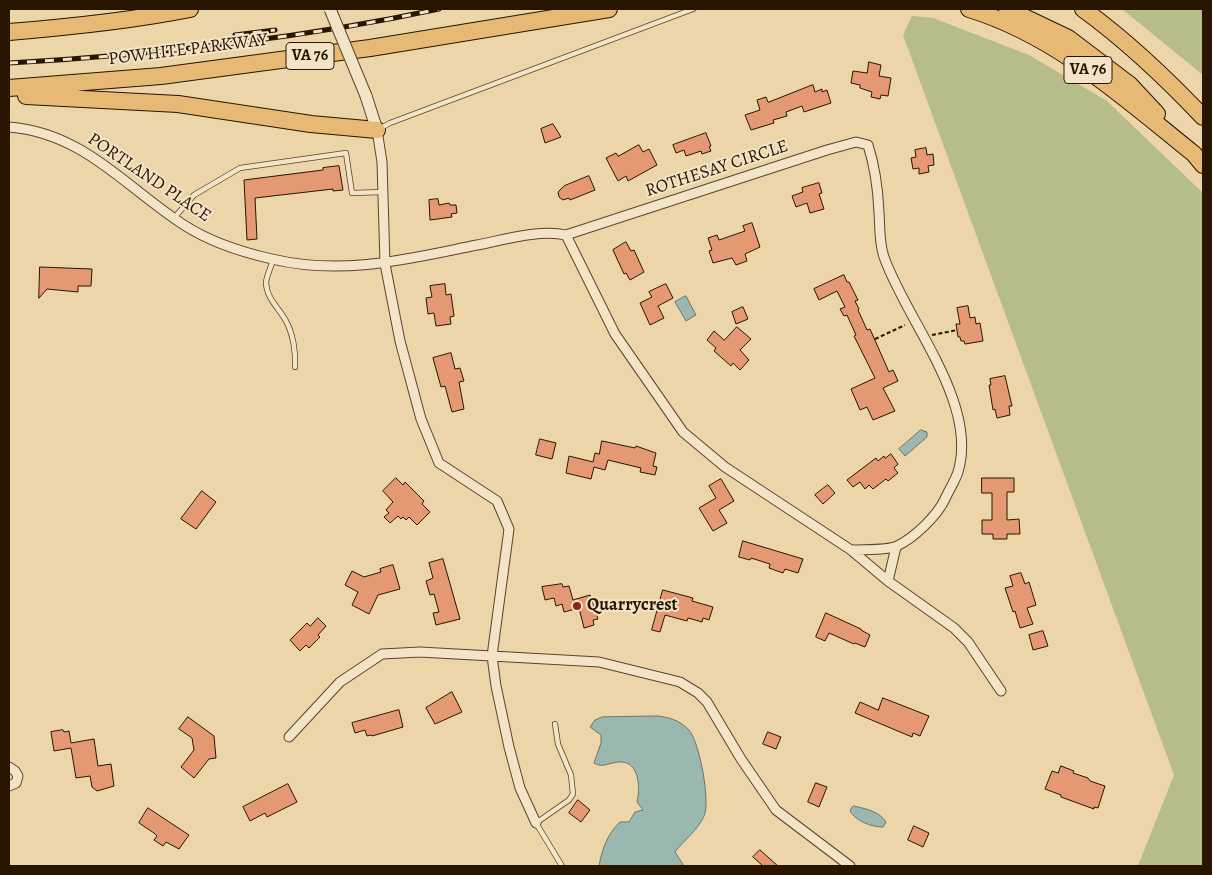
<!DOCTYPE html>
<style>
body{margin:0}
#map{position:relative;width:1212px;height:875px;overflow:hidden;background:#ecd5a9;font-family:Alegreya,serif}
canvas{display:block}
.frame{position:absolute;inset:0;border:10px solid #281500;pointer-events:none}
</style>
<div id="map">
<canvas width="1212" height="875"></canvas>
<div class="frame"></div>
</div>
<script>
const c = document.querySelector('canvas').getContext('2d');
c.lineJoin = 'round';
function fill(path, color) { c.fillStyle = color; c.fill(path, 'evenodd'); }
function strokePath(path, color, width, dash) { c.strokeStyle = color; c.lineWidth = width; c.lineCap = dash ? 'butt' : 'round'; c.setLineDash(dash || []); c.stroke(path); }
function write(font, color, halo, rows, align = 'center') {
  c.font = font + ' Alegreya,serif'; c.lineWidth = 4; c.setLineDash([]); c.textBaseline = 'middle'; c.strokeStyle = halo; c.fillStyle = color; for (const [text, x, y, turn = 0] of rows) {
    c.save(); c.translate(x, y); c.rotate((+turn || 0) * Math.PI / 180); c.textAlign = isNaN(turn) ? turn : align; if (halo) c.strokeText(text, 0, 0); c.fillText(text, 0, 0); c.restore();
  }
}
const green = new Path2D(`
 M 1122,9 L 1203,9 L 1203,75 Z
 M 912,16 L 933,18 L 1029,55 L 1107,101 L 1203,193 L 1203,866 L 1138,866 L 1174,775 L 903,35 Z`);
const water = new Path2D(`
 M 686,296 L 696,315 L 686,321 L 675,302 Z
 M 921,430 L 927,432 L 927,437 L 905,456 L 899,449 Z
 M 658,716 C 671,718 679,720 689,730 C 699,741 711,802 704,816 C 698,830 684,840 675,852 L 684,866 L 599,866 C 602,850 607,834 620,822 L 629,822 L 635,812 L 643,810 L 637,802 C 640,790 640,763 622,762 C 611,761 604,769 594,763 L 601,743 L 601,735 L 590,727 L 595,720 L 602,717 Z
 M 854,806 C 866,809 879,811 886,822 L 883,827 C 871,827 856,821 850,811 L 852,807 Z`);
const building = new Path2D(`
 M 869,62 L 881,65 L 879,76 L 891,78 L 888,96 L 881,95 L 880,99 L 871,97 L 872,92 L 860,88 L 860,85 L 851,83 L 853,71 L 867,73 Z
 M 813,85 L 815,92 L 822,89 L 822,92 L 827,90 L 831,103 L 804,112 L 802,106 L 786,112 L 787,116 L 773,120 L 774,123 L 751,130 L 745,115 L 760,110 L 757,100 L 766,97 L 768,102 Z
 M 553,124 L 561,137 L 545,143 L 541,129 Z
 M 706,133 L 711,146 L 709,147 L 711,151 L 702,154 L 701,151 L 686,156 L 684,150 L 676,153 L 673,145 Z
 M 639,145 L 643,152 L 649,149 L 657,165 L 628,181 L 626,176 L 618,181 L 606,158 L 616,153 L 618,156 Z
 M 926,148 L 927,155 L 933,154 L 934,165 L 928,166 L 929,172 L 919,174 L 919,168 L 913,169 L 911,158 L 916,157 L 915,150 Z
 M 339,166 L 343,190 L 333,191 L 333,189 L 255,198 L 257,239 L 247,240 L 244,180 L 323,170 L 323,168 Z
 M 589,176 L 595,190 L 570,200 L 569,198 L 563,200 L 559,197 L 558,192 L 564,186 Z
 M 819,183 L 822,193 L 819,194 L 824,209 L 810,213 L 807,203 L 796,207 L 792,196 L 803,192 L 802,188 Z
 M 438,199 L 439,205 L 449,203 L 450,205 L 456,205 L 457,213 L 451,214 L 452,217 L 430,220 L 429,200 Z
 M 752,223 L 760,247 L 745,254 L 747,261 L 736,265 L 732,258 L 713,263 L 709,251 L 712,250 L 708,238 L 717,235 L 719,240 L 745,231 L 743,226 Z
 M 626,242 L 631,251 L 634,250 L 644,272 L 630,280 L 626,273 L 624,274 L 613,250 Z
 M 40,267 L 92,269 L 91,286 L 78,286 L 78,292 L 47,289 L 39,298 Z
 M 844,275 L 847,282 L 849,282 L 858,300 L 855,301 L 859,309 L 858,310 L 867,330 L 870,329 L 889,372 L 893,370 L 898,381 L 883,388 L 895,411 L 873,420 L 867,407 L 860,410 L 851,389 L 875,378 L 854,336 L 856,335 L 847,315 L 844,316 L 840,309 L 845,307 L 837,291 L 819,300 L 814,289 Z
 M 445,284 L 446,295 L 451,294 L 454,316 L 450,317 L 451,324 L 436,326 L 434,313 L 428,314 L 426,298 L 432,297 L 430,286 Z
 M 666,284 L 673,298 L 658,306 L 664,318 L 650,325 L 640,303 L 652,297 L 649,292 Z
 M 968,306 L 970,318 L 975,317 L 976,324 L 980,323 L 983,341 L 965,344 L 964,341 L 961,341 L 960,337 L 958,337 L 956,324 L 960,324 L 957,308 Z
 M 743,307 L 748,319 L 736,324 L 732,312 Z
 M 737,327 L 751,339 L 740,350 L 749,360 L 740,370 L 733,363 L 731,366 L 714,351 L 716,348 L 707,340 L 714,331 L 724,340 Z
 M 451,353 L 455,369 L 460,368 L 464,381 L 459,382 L 464,409 L 452,412 L 445,386 L 441,387 L 433,358 Z
 M 1005,376 L 1012,406 L 1009,406 L 1010,415 L 997,418 L 995,409 L 993,410 L 989,385 L 991,385 L 990,379 Z
 M 540,439 L 556,443 L 552,459 L 536,455 Z
 M 602,441 L 635,448 L 636,446 L 656,453 L 653,466 L 657,467 L 655,475 L 640,472 L 641,468 L 608,460 L 605,470 L 594,467 L 591,479 L 566,473 L 569,456 L 593,462 L 595,453 L 599,454 Z
 M 891,454 L 898,464 L 894,468 L 898,473 L 888,481 L 886,479 L 873,489 L 869,485 L 865,489 L 860,482 L 853,487 L 847,480 L 876,458 L 878,461 L 884,456 L 885,458 Z
 M 396,478 L 403,485 L 405,482 L 424,501 L 422,504 L 430,512 L 417,525 L 409,517 L 406,520 L 403,517 L 401,519 L 398,516 L 390,523 L 384,517 L 389,513 L 386,510 L 393,502 L 383,491 Z
 M 982,478 L 1014,478 L 1014,492 L 1007,492 L 1007,520 L 1019,519 L 1020,534 L 1007,534 L 1007,539 L 993,539 L 993,534 L 982,534 L 982,520 L 992,520 L 992,493 L 982,493 Z
 M 721,479 L 734,501 L 719,510 L 727,523 L 713,531 L 699,508 L 716,498 L 709,486 Z
 M 828,485 L 835,493 L 823,504 L 815,495 Z
 M 202,491 L 216,502 L 196,529 L 181,519 Z
 M 743,541 L 803,559 L 798,573 L 785,569 L 783,573 L 769,568 L 770,564 L 751,558 L 750,560 L 739,557 Z
 M 443,559 L 460,619 L 436,625 L 433,613 L 439,612 L 434,594 L 430,595 L 426,581 L 433,578 L 429,563 Z
 M 393,565 L 400,589 L 378,595 L 369,614 L 352,605 L 358,592 L 345,585 L 352,571 L 364,577 L 381,572 L 380,569 Z
 M 1021,573 L 1025,584 L 1029,582 L 1036,605 L 1027,608 L 1033,624 L 1020,628 L 1015,611 L 1013,612 L 1005,588 L 1013,586 L 1010,576 Z
 M 562,584 L 563,587 L 569,586 L 573,600 L 590,595 L 598,619 L 593,620 L 594,625 L 584,628 L 579,608 L 564,612 L 562,604 L 556,606 L 554,598 L 545,600 L 542,587 Z
 M 663,590 L 693,598 L 692,601 L 713,607 L 709,620 L 703,618 L 702,622 L 688,618 L 687,621 L 665,615 L 660,632 L 652,630 Z
 M 826,613 L 861,629 L 861,630 L 870,635 L 865,647 L 855,643 L 854,644 L 829,633 L 825,641 L 816,637 Z
 M 318,618 L 326,626 L 318,635 L 320,637 L 309,648 L 306,645 L 300,651 L 290,640 L 307,623 L 310,626 Z
 M 1043,631 L 1048,646 L 1033,650 L 1029,635 Z
 M 452,692 L 462,712 L 435,724 L 426,708 Z
 M 883,698 L 929,716 L 920,736 L 913,733 L 912,737 L 855,713 L 860,702 L 878,710 Z
 M 399,710 L 403,727 L 372,736 L 371,735 L 367,736 L 365,730 L 355,733 L 352,723 Z
 M 188,717 L 214,736 L 216,758 L 209,759 L 194,778 L 181,767 L 194,750 L 192,738 L 179,729 Z
 M 63,730 L 64,732 L 69,731 L 71,743 L 94,739 L 98,766 L 111,764 L 114,786 L 97,791 L 92,787 L 90,776 L 76,778 L 71,748 L 54,751 L 51,732 Z
 M 768,732 L 781,737 L 776,749 L 763,744 Z
 M 1061,766 L 1074,771 L 1073,773 L 1088,778 L 1090,781 L 1105,786 L 1098,808 L 1094,807 L 1094,809 L 1061,797 L 1061,795 L 1045,789 L 1052,771 L 1058,773 Z
 M 816,783 L 827,787 L 819,807 L 808,802 Z
 M 288,784 L 297,802 L 267,817 L 265,813 L 250,821 L 243,807 Z
 M 578,800 L 590,810 L 581,822 L 569,813 Z
 M 148,808 L 189,835 L 179,849 L 166,842 L 163,846 L 154,840 L 157,836 L 154,833 L 139,823 Z
 M 914,826 L 929,833 L 923,847 L 908,840 Z
 M 760,850 L 778,866 L 763,866 L 753,857 Z`);
const path = new Path2D(`
 M 932,335 L 957,330
 M 875,339 L 905,325`);
const service = new Path2D(`
 M 381,128 L 390,123 L 693,9
 M 174,218 L 194,195 L 240,168 L 346,153 L 352,193 L 383,192
 M 273,260 C 271,267 267,275 266,282 C 266,298 279,308 286,321 C 293,334 296,352 295,367
 M 555,724 L 558,744 L 571,775 L 573,794 L 569,800 L 536,823 L 562,866`);
const minor = new Path2D(`
 M 9,127 C 84,133 125,187 184,225 C 210,242 241,252 272,259 C 343,276 407,259 477,245 C 503,240 540,229 566,235
 M 377,130 L 382,162 L 385,264 L 400,341 L 421,419 L 439,463 L 497,501 L 509,529 L 492,656 L 496,686 L 509,747 L 520,788 L 536,823
 M 566,235 L 827,150 L 856,142 L 868,145 C 875,167 878,189 879,212 C 880,227 879,243 884,257 C 906,320 979,403 958,472 C 955,481 949,490 945,499 C 937,516 914,538 897,546 C 886,551 864,549 851,550
 M 566,235 L 615,334 L 683,432 L 725,467 L 851,550 L 888,581 L 954,628 L 968,642 L 1001,691
 M 888,581 L 896,547
 M 289,737 L 340,682 L 382,654 L 420,652 L 599,662 L 680,682 L 698,693 L 707,702 L 741,759 L 776,810 L 850,866
 M 9,767 L 15,771 L 18,776 L 16,783 L 9,786`);
const tertiary = new Path2D(`
 M 366,96 L 377,130`);
const motorway = new Path2D(`
 M 969,9 C 1057,36 1124,98 1194,154 L 1203,165
 M 1007,9 L 1068,38 L 1130,85 L 1157,114
 M 1083,9 C 1127,41 1166,78 1203,117
 M 9,32 C 70,27 130,21 190,9
 M 9,88 L 161,76 L 370,48 L 609,9
 M 26,96 L 178,104 L 311,124 L 377,130`);
const rail = new Path2D(`
 M 235,35 L 275,30
 M 9,63 C 153,55 298,39 439,9`);
const tertiaryBridge = new Path2D(`
 M 330,9 L 366,96`);
const markers = [
 [577,606,5,"#8f2418"]
];
const shields = [
 [310,56,48],
 [1088,70,48]
];
const shieldNames = [
 ["VA 76",310,56],
 ["VA 76",1088,70]
];
const streetNames = [
 ["POWHITE PARKWAY",188,50,-7],
 ["ROTHESAY CIRCLE",717,169,-18],
 ["PORTLAND PLACE",149,178,34]
];
const poiNames = [
 ["Quarrycrest",587,606]
];
fill(green, '#b7bd88');
fill(water, '#9ab7b0');
strokePath(water, '#6c766a', 1);
fill(building, '#e49973');
strokePath(building, '#281500', 1);
strokePath(service, '#59452a', 6);
strokePath(minor, '#59452a', 11);
strokePath(tertiary, '#59452a', 13);
strokePath(motorway, '#281500', 18);
strokePath(path, '#281500', 2, [4, 2.5]);
strokePath(service, '#f3e4c7', 4.5);
strokePath(minor, '#f3e4c7', 9);
strokePath(tertiary, '#f3e4c7', 11);
strokePath(motorway, '#e6ba74', 16);
strokePath(rail, '#281500', 5);
strokePath(rail, '#f3e4c7', 3, [9]);
strokePath(tertiaryBridge, '#59452a', 13, []);
strokePath(tertiaryBridge, '#f3e4c7', 11);
for (const [x, y, r, color] of markers) { const dot = new Path2D(); dot.arc(x, y, r, 0, 2 * Math.PI); c.fillStyle = color; c.fill(dot); strokePath(dot, '#f3e4c7', 2); }
for (const [x, y, w] of shields) { const box = new Path2D(); box.roundRect(x - w / 2, y - 13.5, w, 27, 4); c.fillStyle = '#f3e4c7'; c.fill(box); strokePath(box, '#281500', 1); }
write('bold 16px', '#281500', null, shieldNames);
write('18px', '#281500', '#f3e4c7', streetNames);
write('bold 18px', '#281500', '#f3e4c7', poiNames, 'left');
</script>
